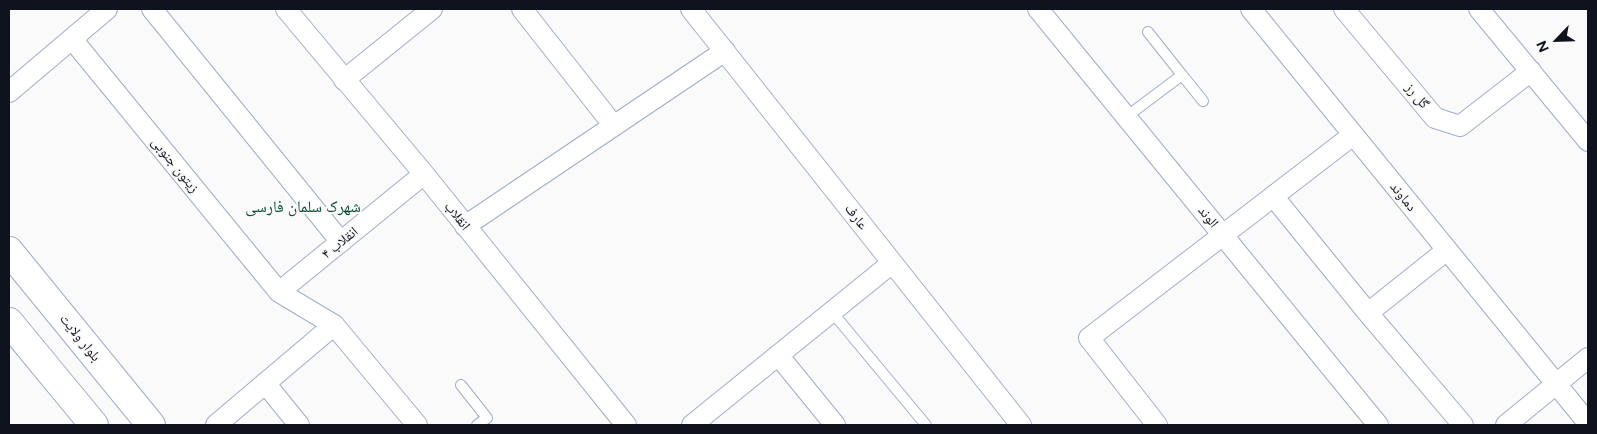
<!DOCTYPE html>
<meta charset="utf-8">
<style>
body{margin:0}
#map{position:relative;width:1597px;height:434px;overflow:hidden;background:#fafafa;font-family:Figtree,sans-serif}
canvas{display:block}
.frame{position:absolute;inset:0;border:10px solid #0f131d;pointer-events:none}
.north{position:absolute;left:1532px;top:15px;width:50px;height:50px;-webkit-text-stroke:4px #fafafa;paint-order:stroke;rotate:246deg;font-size:14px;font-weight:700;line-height:20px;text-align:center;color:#0f131d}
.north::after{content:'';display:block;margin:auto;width:18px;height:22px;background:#0f131d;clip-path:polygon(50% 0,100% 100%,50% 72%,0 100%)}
</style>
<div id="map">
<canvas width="1597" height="434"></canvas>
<div class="frame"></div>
<div class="north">N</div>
</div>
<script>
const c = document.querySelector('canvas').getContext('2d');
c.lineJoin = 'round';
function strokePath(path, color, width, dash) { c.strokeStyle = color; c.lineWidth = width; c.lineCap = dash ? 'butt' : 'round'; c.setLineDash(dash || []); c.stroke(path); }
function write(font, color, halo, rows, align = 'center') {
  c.font = font + ' Figtree,"Noto Naskh Arabic",sans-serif'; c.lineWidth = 4; c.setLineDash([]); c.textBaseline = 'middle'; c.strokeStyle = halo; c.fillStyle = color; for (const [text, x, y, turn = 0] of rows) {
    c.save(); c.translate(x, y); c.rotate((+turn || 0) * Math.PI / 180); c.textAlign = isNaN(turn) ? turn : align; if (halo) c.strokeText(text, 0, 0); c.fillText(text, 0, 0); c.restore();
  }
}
const lane = new Path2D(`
 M 1148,32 L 1182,75
 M 1126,117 L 1182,75 L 1203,101
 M 832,312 L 926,425
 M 461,385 L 487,418 L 477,425`);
const street = new Path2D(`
 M 152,9 L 341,242
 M 286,9 L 424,174 L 626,425
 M 522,9 L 614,126
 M 691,9 L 1021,425
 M 1038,9 L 1378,425
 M 1251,9 L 1588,423
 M 1344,9 L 1435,118 L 1460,126 L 1531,71
 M 1479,9 L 1588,141
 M 72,39 L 279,292 L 334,325 L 417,425
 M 344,80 L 432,9
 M 9,92 L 107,9
 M 1273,196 L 1368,313 L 1463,425
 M 465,226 L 725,51
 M 279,292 L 424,174
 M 1368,313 L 1447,250
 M 778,355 L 835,425
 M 265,383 L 299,425
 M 216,425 L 334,325
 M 692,425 L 892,263
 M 1157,425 L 1089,338 L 1353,135
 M 1506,425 L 1588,358`);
const secondary = new Path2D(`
 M 9,251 L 151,425
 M 9,322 L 94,425`);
const streetNames = [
 ["گل رز",1417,96,50],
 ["زیتون جنوبی",175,165,51],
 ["دماوند",1403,197,51],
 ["انقلاب",457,216,51],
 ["عارف",856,217,52],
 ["الوند",1208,217,51],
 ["انقلاب ۴",340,243,-39],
 ["بلوار ولایت",80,338,51]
];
const quarterNames = [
 ["شهرک سلمان فارسی",303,207]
];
strokePath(lane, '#a0adc7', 12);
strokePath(street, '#a0adc7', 22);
strokePath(secondary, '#a0adc7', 30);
strokePath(lane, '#fff', 10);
strokePath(street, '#fff', 20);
strokePath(secondary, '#fff', 28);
write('14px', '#0f131d', '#fafafa', streetNames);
write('16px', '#024d34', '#fafafa', quarterNames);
</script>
